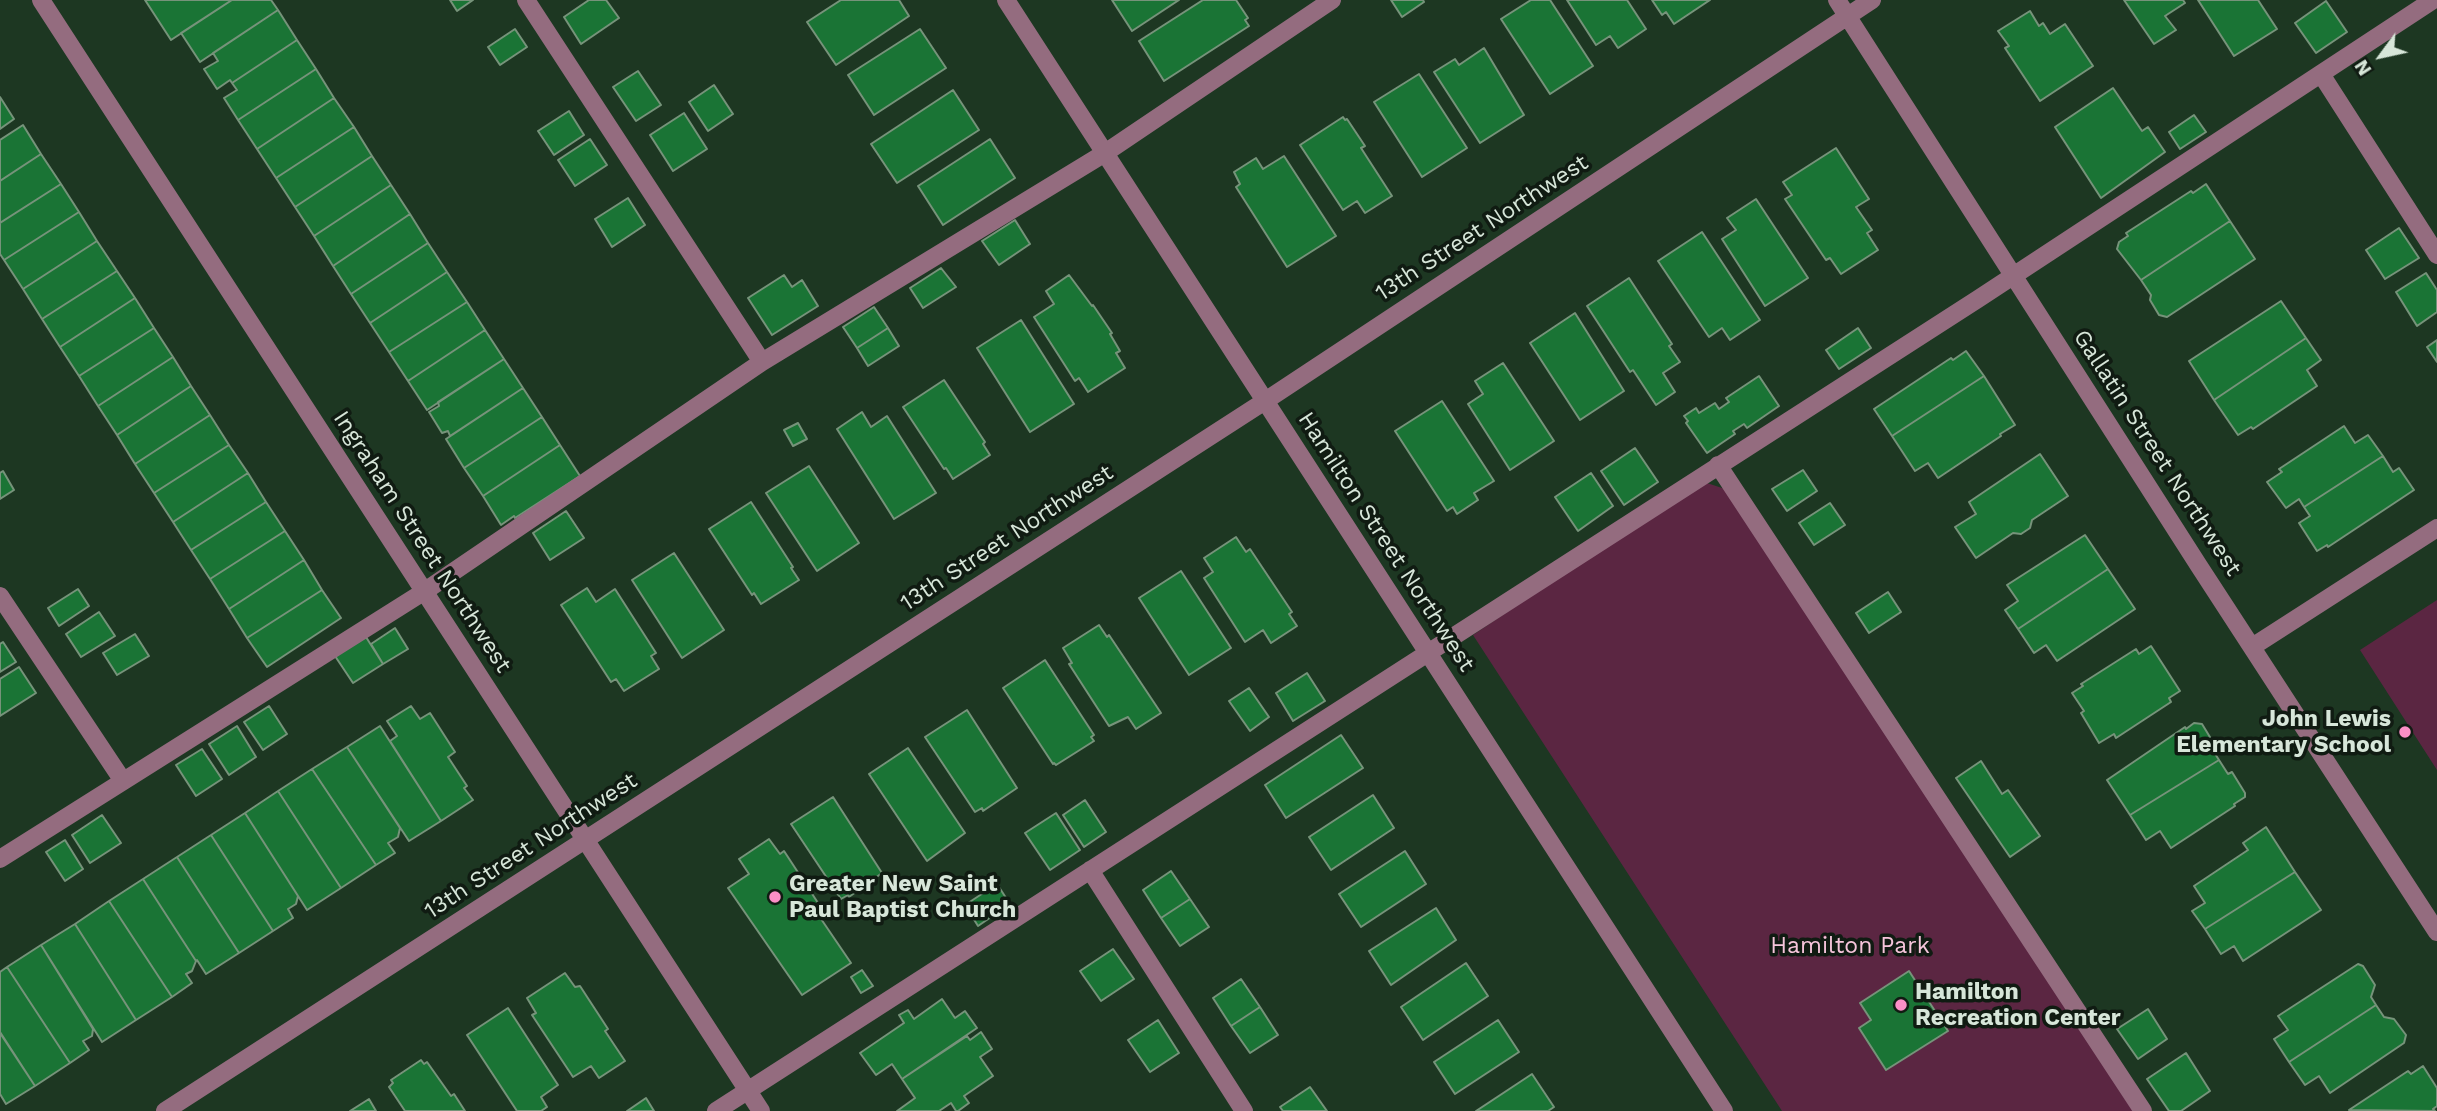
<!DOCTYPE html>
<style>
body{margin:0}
#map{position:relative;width:2437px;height:1111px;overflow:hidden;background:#1d3722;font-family:"Work Sans",sans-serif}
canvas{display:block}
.north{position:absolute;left:2346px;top:21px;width:70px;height:70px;-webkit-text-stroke:5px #101b12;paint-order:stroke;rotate:237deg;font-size:19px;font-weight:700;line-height:28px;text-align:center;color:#d7e6d9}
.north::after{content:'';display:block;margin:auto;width:24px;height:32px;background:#d7e6d9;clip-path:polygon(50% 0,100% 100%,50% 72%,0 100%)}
</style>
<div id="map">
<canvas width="2437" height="1111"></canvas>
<div class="north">N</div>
</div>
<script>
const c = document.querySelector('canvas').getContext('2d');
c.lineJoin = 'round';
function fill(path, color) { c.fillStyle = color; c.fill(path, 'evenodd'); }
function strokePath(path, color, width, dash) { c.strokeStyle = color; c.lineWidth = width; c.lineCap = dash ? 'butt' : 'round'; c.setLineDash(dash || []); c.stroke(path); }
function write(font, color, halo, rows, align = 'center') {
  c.font = font + ' "Work Sans",sans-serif'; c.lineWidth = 7; c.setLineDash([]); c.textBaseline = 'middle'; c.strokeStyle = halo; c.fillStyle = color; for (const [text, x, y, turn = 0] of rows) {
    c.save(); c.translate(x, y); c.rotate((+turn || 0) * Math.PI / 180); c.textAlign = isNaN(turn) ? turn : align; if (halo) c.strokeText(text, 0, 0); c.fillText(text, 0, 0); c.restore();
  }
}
const green = new Path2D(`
 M 1701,481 L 1728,490 L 2133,1111 L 1782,1111 L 1473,635 Z
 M 2437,600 L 2437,770 L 2360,650 Z`);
const building = new Path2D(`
 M 145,0 L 232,0 L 171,40 Z
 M 232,0 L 271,0 L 278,10 L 200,62 L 181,33 Z
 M 450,0 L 473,0 L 457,11 Z
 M 589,0 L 606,0 L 619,18 L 581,44 L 564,17 Z
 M 841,0 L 899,0 L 909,16 L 836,65 L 807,22 Z
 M 1112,0 L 1179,0 L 1132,31 Z
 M 1203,0 L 1236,0 L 1248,18 L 1245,20 L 1249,26 L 1164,81 L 1139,41 Z
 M 1391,0 L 1423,0 L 1424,2 L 1402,17 Z
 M 1531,0 L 1550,0 L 1593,66 L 1550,94 L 1501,19 Z
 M 1567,0 L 1627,0 L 1646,29 L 1618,48 L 1610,36 L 1596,45 Z
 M 1652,0 L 1710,0 L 1674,24 L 1666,12 L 1662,15 Z
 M 2124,0 L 2183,0 L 2185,3 L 2165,16 L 2176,30 L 2154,44 Z
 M 2198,0 L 2258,0 L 2277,29 L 2234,56 Z
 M 2326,1 L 2347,32 L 2316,53 L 2295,23 Z
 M 278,10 L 297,40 L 232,83 L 230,80 L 217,89 L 204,69 L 218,61 L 213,53 Z
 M 2030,11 L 2039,26 L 2043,23 L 2050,34 L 2065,24 L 2093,66 L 2040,101 L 2005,48 L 2009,46 L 1998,31 Z
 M 515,29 L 527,47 L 500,65 L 488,47 Z
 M 920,29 L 946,68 L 874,115 L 848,75 Z
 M 297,40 L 316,69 L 238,120 L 224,98 L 237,90 L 232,83 Z
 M 1484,48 L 1524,115 L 1480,143 L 1434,72 L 1455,59 L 1459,65 Z
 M 316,69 L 334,98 L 257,149 L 238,120 Z
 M 638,71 L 661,105 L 636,121 L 613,87 Z
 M 1419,74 L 1467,148 L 1422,177 L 1374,102 Z
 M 714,85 L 733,114 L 708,131 L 689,102 Z
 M 2113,88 L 2142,131 L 2148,127 L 2165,152 L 2101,198 L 2055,127 Z
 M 953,90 L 979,130 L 897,183 L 871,144 Z
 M 0,97 L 14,119 L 0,129 Z
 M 334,98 L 354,127 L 276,178 L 257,149 Z
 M 569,111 L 584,135 L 554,155 L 538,131 Z
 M 684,113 L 707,149 L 673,171 L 650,135 Z
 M 2194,115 L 2206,132 L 2180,149 L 2169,132 Z
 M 1343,117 L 1345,120 L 1347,119 L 1365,146 L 1361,148 L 1392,196 L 1365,213 L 1357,201 L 1343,210 L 1300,145 Z
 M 23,125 L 41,154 L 0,181 L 0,140 Z
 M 354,127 L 372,156 L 295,207 L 276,178 Z
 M 590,139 L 607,165 L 575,186 L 558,160 Z
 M 990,139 L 1015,178 L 943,225 L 918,186 Z
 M 1836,148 L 1869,199 L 1856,207 L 1872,230 L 1867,233 L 1878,250 L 1841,274 L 1830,258 L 1826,260 L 1785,199 L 1792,195 L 1783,182 Z
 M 41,154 L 61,184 L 0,223 L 0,181 Z
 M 372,156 L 391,185 L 314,236 L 295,207 Z
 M 1284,156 L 1336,236 L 1287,267 L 1236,187 L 1240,184 L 1234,172 L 1256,158 L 1263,169 Z
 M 61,184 L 79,212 L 4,260 L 0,254 L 0,223 Z
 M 2206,184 L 2230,221 L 2141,280 L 2117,249 L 2119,242 L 2128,236 L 2126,233 L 2191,191 L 2193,193 Z
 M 391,185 L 410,214 L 333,266 L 314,236 Z
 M 628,198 L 645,225 L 612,247 L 595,219 Z
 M 1756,199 L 1808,278 L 1765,306 L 1722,239 L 1736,230 L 1727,218 Z
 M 79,212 L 97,241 L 23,289 L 4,260 Z
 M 410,214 L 428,243 L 351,294 L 333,266 Z
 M 1015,220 L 1030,244 L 999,265 L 982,241 Z
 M 2230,221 L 2255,259 L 2167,317 L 2159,315 L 2150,300 L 2151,295 L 2141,280 Z
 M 2399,228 L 2419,258 L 2385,279 L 2366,250 Z
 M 1702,232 L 1760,320 L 1730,340 L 1722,328 L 1709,337 L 1658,261 Z
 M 97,241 L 117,271 L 42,319 L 23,289 Z
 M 428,243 L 447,272 L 370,323 L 351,294 Z
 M 941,268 L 956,287 L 923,308 L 910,288 Z
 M 117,271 L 135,298 L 60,347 L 42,319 Z
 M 447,272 L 467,302 L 389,352 L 370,323 Z
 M 2426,273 L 2437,290 L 2437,312 L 2417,326 L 2396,292 Z
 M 784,275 L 792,287 L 802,280 L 818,306 L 772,335 L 748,298 Z
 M 1069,275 L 1092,306 L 1093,305 L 1112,333 L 1110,334 L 1120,351 L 1116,353 L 1125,368 L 1088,392 L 1079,378 L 1075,381 L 1034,317 L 1054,304 L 1046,291 Z
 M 1629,278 L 1672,344 L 1669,346 L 1680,362 L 1663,373 L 1675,392 L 1656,405 L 1633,370 L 1630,372 L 1587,306 Z
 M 135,298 L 154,328 L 79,376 L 60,347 Z
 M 2281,301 L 2306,338 L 2214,400 L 2189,361 Z
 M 467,302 L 485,330 L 408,381 L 389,352 Z
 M 874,307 L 888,328 L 857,348 L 843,327 Z
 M 1575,313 L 1624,391 L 1580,420 L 1530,343 Z
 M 1021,320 L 1074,404 L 1030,432 L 977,348 Z
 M 154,328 L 173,357 L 98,406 L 79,376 Z
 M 888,328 L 899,346 L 868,366 L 857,348 Z
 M 1858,328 L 1871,348 L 1839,369 L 1826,350 Z
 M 485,330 L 504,359 L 427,410 L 408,381 Z
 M 2306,338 L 2321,360 L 2307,370 L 2317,386 L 2253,429 L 2251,427 L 2238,435 L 2214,400 Z
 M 2437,340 L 2437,362 L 2427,347 Z
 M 1966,351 L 1984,376 L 1892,436 L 1874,409 L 1951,358 L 1953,360 Z
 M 173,357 L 191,386 L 117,435 L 98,406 Z
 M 504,359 L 523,388 L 450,436 L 448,431 L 442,433 L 429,412 L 439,406 L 438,402 Z
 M 1503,363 L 1554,441 L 1510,470 L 1468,404 L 1483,394 L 1475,381 Z
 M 1759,376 L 1779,406 L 1747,428 L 1744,424 L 1733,431 L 1735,434 L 1707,453 L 1686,423 L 1688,421 L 1684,416 L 1696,408 L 1699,413 L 1715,403 L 1719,409 L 1729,402 L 1726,398 Z
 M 1984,376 L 2015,425 L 2000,434 L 2001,436 L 1938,478 L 1928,463 L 1915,471 L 1892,436 Z
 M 944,380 L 985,442 L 983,444 L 990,455 L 953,479 L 946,468 L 944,469 L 903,407 Z
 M 191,386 L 210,415 L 135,464 L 117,435 Z
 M 523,388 L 542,417 L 464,468 L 446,439 Z
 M 1442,401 L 1494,481 L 1474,493 L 1478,500 L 1457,514 L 1453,507 L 1447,511 L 1395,431 Z
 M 862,412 L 871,427 L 887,416 L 936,493 L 894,519 L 837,429 Z
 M 210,415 L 229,445 L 154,493 L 135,464 Z
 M 542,417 L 560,445 L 483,496 L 464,468 Z
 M 798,423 L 807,439 L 793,446 L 784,430 Z
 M 2344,426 L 2355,443 L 2368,435 L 2383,456 L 2304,507 L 2299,499 L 2286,508 L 2267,482 L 2282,472 L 2279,469 Z
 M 229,445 L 248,473 L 173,522 L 154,493 Z
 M 560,445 L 580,476 L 515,518 L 514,516 L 501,525 L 483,496 Z
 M 1635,448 L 1658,482 L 1624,505 L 1601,471 Z
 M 2040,454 L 2068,496 L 2032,520 L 2030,528 L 2021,534 L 2013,533 L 1976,558 L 1955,527 L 1976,514 L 1969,502 Z
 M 2383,456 L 2393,472 L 2399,468 L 2414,490 L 2328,547 L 2327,545 L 2317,551 L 2299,523 L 2310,516 L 2304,507 Z
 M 809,466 L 859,543 L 817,571 L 766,493 Z
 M 1803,470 L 1817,491 L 1787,511 L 1772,489 Z
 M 3,471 L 14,490 L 0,499 L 0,473 Z
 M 248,473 L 266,502 L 191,550 L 173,522 Z
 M 1591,473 L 1613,506 L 1578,531 L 1555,497 Z
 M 266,502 L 285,531 L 210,579 L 191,550 Z
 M 751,502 L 793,567 L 791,568 L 799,580 L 761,604 L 754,593 L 752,595 L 709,529 Z
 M 1830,503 L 1845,525 L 1814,545 L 1799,523 Z
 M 566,511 L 584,538 L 550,560 L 533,533 Z
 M 285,531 L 304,560 L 229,609 L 210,579 Z
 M 2085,535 L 2108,569 L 2018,629 L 2005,610 L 2018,601 L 2007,585 Z
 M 1236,537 L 1246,552 L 1250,549 L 1292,612 L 1289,614 L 1297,626 L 1271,643 L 1263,630 L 1245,642 L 1204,578 L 1213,572 L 1204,558 Z
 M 674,553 L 724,630 L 682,658 L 632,580 Z
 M 304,560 L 322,590 L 247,638 L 229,609 Z
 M 2108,569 L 2135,609 L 2057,661 L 2046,645 L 2034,653 L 2018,629 Z
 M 1181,571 L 1231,648 L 1189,675 L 1139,598 Z
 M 587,588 L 596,602 L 615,589 L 656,653 L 651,656 L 659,669 L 624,691 L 616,679 L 611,682 L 561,605 Z
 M 78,589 L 89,606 L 59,626 L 48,608 Z
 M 322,590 L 341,618 L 267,667 L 247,638 Z
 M 1888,592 L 1901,612 L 1869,633 L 1856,613 Z
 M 99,612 L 115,636 L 81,657 L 66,634 Z
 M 1099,625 L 1107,637 L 1109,635 L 1161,713 L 1136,729 L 1128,717 L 1109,726 L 1069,664 L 1072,663 L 1063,648 Z
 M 395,628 L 408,649 L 383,664 L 371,644 Z
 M 135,634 L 149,656 L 117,675 L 103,653 Z
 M 366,637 L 383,664 L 353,683 L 335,656 Z
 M 3,642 L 16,662 L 0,672 L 0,644 Z
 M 2151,646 L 2180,691 L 2169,698 L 2171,702 L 2116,738 L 2114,734 L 2099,743 L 2081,713 L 2084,711 L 2072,693 L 2083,686 L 2081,684 L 2136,649 L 2139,654 Z
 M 1045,660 L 1094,735 L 1091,737 L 1094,741 L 1056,765 L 1054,763 L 1053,764 L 1003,688 Z
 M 19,667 L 36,693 L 0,716 L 0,679 Z
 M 1307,673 L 1325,701 L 1293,721 L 1276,693 Z
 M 1249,688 L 1269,717 L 1250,731 L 1229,701 Z
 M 269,706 L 287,734 L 263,750 L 244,722 Z
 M 411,706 L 420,719 L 430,713 L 455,752 L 448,757 L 467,786 L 464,788 L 473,800 L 441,821 L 390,741 L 397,736 L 387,721 Z
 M 967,710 L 1017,788 L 983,811 L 982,808 L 975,812 L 925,737 Z
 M 2194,723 L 2202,724 L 2213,742 L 2212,749 L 2219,760 L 2130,815 L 2107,780 L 2185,727 L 2186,729 Z
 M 237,726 L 256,757 L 229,775 L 209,744 Z
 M 380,726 L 441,821 L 409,841 L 347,747 Z
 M 1341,735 L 1363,768 L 1286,818 L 1265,785 Z
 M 347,747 L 400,828 L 398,837 L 388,843 L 395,853 L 376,865 L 312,769 Z
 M 908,748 L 965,833 L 927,861 L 869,774 Z
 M 202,749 L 222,779 L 196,796 L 176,765 Z
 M 2219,760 L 2228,774 L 2232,772 L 2245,793 L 2245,797 L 2234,804 L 2235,806 L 2171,848 L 2160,831 L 2146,840 L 2130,815 Z
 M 1981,761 L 2002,794 L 2008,790 L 2040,836 L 2010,857 L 1956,778 Z
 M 312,769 L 376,865 L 341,888 L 278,791 Z
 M 278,791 L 341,888 L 307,910 L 245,813 Z
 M 1373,795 L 1394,828 L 1331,870 L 1309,837 Z
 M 833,797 L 882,873 L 849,897 L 848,895 L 841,899 L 791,824 Z
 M 1085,800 L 1106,832 L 1084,847 L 1063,815 Z
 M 245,813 L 298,896 L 296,904 L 288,909 L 293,918 L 273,931 L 211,835 Z
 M 1056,813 L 1080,850 L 1050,870 L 1025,833 Z
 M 102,815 L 121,843 L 90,863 L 72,835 Z
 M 2266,827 L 2295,872 L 2205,929 L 2192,911 L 2205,903 L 2194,886 L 2248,850 L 2243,843 Z
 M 211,835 L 273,931 L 239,953 L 177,857 Z
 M 769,839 L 780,854 L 784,851 L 822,909 L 817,913 L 851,963 L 802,995 L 728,888 L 749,874 L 739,859 Z
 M 65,840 L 83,869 L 65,881 L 46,852 Z
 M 1405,851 L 1426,884 L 1361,927 L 1339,894 Z
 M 177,857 L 239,953 L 206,974 L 197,960 L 196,961 L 143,879 Z
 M 1171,871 L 1190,899 L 1161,918 L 1143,890 Z
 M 2295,872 L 2321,910 L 2243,961 L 2234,946 L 2221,954 L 2205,929 Z
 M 143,879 L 196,961 L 192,971 L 186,974 L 192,983 L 172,997 L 109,901 Z
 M 997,884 L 1010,904 L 978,926 L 965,905 Z
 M 1190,899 L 1209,927 L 1180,946 L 1161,918 Z
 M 109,901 L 172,997 L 136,1020 L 75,924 Z
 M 1436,908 L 1456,940 L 1391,985 L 1369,951 Z
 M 75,924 L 136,1020 L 102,1042 L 41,945 Z
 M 41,945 L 93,1029 L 92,1036 L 83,1041 L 89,1050 L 70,1063 L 7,967 Z
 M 1113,949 L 1134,979 L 1101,1001 L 1080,971 Z
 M 1466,963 L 1488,996 L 1423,1040 L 1401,1007 Z
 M 2358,964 L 2363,966 L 2375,985 L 2371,997 L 2376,1005 L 2289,1062 L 2274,1039 L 2288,1030 L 2278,1016 Z
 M 7,967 L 70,1063 L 35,1086 L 0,1032 L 0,972 Z
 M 862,970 L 873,986 L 861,993 L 851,977 Z
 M 1909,971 L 1948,1031 L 1886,1070 L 1859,1028 L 1871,1020 L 1860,1003 Z
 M 565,973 L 575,987 L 580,986 L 608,1029 L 605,1031 L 625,1061 L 599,1078 L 591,1066 L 573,1077 L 532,1015 L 536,1013 L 527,998 Z
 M 1241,979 L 1260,1007 L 1231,1026 L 1213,998 Z
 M 942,999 L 955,1018 L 965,1011 L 977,1028 L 902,1079 L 892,1064 L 876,1075 L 860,1053 L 904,1023 L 899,1015 L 908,1010 L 914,1019 Z
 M 2376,1005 L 2384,1017 L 2394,1019 L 2406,1035 L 2404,1043 L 2330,1093 L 2319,1076 L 2305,1085 L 2289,1062 Z
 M 1260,1007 L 1278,1035 L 1250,1053 L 1231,1026 Z
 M 508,1008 L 558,1085 L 541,1097 L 547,1107 L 541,1111 L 517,1111 L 467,1035 Z
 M 2148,1009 L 2167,1039 L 2138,1059 L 2117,1029 Z
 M 1158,1020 L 1179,1053 L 1150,1072 L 1128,1040 Z
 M 1498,1020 L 1519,1052 L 1455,1094 L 1434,1062 Z
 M 981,1032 L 992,1049 L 980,1057 L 993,1076 L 964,1096 L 969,1103 L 958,1111 L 956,1111 L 951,1103 L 939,1111 L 897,1111 L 915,1098 L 902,1079 L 967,1036 L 970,1040 Z
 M 0,1033 L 35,1086 L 6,1104 L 0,1094 Z
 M 2186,1053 L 2210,1091 L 2181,1111 L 2169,1111 L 2147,1079 Z
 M 421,1060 L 424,1064 L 427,1062 L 451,1096 L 454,1094 L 465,1111 L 405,1111 L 389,1087 L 393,1083 L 391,1080 Z
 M 2423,1066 L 2437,1088 L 2437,1106 L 2433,1109 L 2435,1111 L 2349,1110 L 2408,1071 L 2411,1074 Z
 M 1532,1074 L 1554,1107 L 1548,1111 L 1476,1111 Z
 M 1310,1087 L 1327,1111 L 1283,1111 L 1280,1107 Z
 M 646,1098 L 654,1111 L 627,1111 Z
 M 369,1099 L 376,1111 L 350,1111 Z`);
const minor = new Path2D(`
 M 41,0 L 761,1111
 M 526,0 L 762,362
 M 1006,0 L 1724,1111
 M 1837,0 L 2199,566 L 2437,932
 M 2321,74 L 2437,255
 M 1718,465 L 2143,1111
 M 0,596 L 123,781
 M 2252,647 L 2437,528
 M 0,859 L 425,591 L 762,362 L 1105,153 L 1332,0
 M 1090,870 L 1244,1111
 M 165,1111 L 1265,401 L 1872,0
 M 716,1111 L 1978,299 L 2433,0`);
const markers = [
 [2405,732,7,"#fb8fc6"],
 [775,897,7,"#fb8fc6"],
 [1901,1005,7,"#fb8fc6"]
];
const streetNames = [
 ["13th Street Northwest",1482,228,-33],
 ["Gallatin Street Northwest",2157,453,57],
 ["13th Street Northwest",1007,538,-33],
 ["Ingraham Street Northwest",422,542,57],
 ["Hamilton Street Northwest",1386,542,57],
 ["13th Street Northwest",531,846,-33]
];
const poiNames = [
 ["John Lewis",2391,719,"right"],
 ["Elementary School",2391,745,"right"],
 ["Greater New Saint",789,884],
 ["Paul Baptist Church",789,910],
 ["Hamilton",1915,992],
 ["Recreation Center",1915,1018]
];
const parkNames = [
 ["Hamilton Park",1850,946]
];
fill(green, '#5b2642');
fill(building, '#1a7435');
strokePath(building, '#76937a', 2);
strokePath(minor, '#946c7f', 18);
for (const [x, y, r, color] of markers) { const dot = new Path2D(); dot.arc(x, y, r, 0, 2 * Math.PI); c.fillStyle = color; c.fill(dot); strokePath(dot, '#101b12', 2.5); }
write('23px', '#d7e6d9', '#101b12', streetNames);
write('bold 23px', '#d7e6d9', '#101b12', poiNames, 'left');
write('23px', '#f6c5db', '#101b12', parkNames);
</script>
